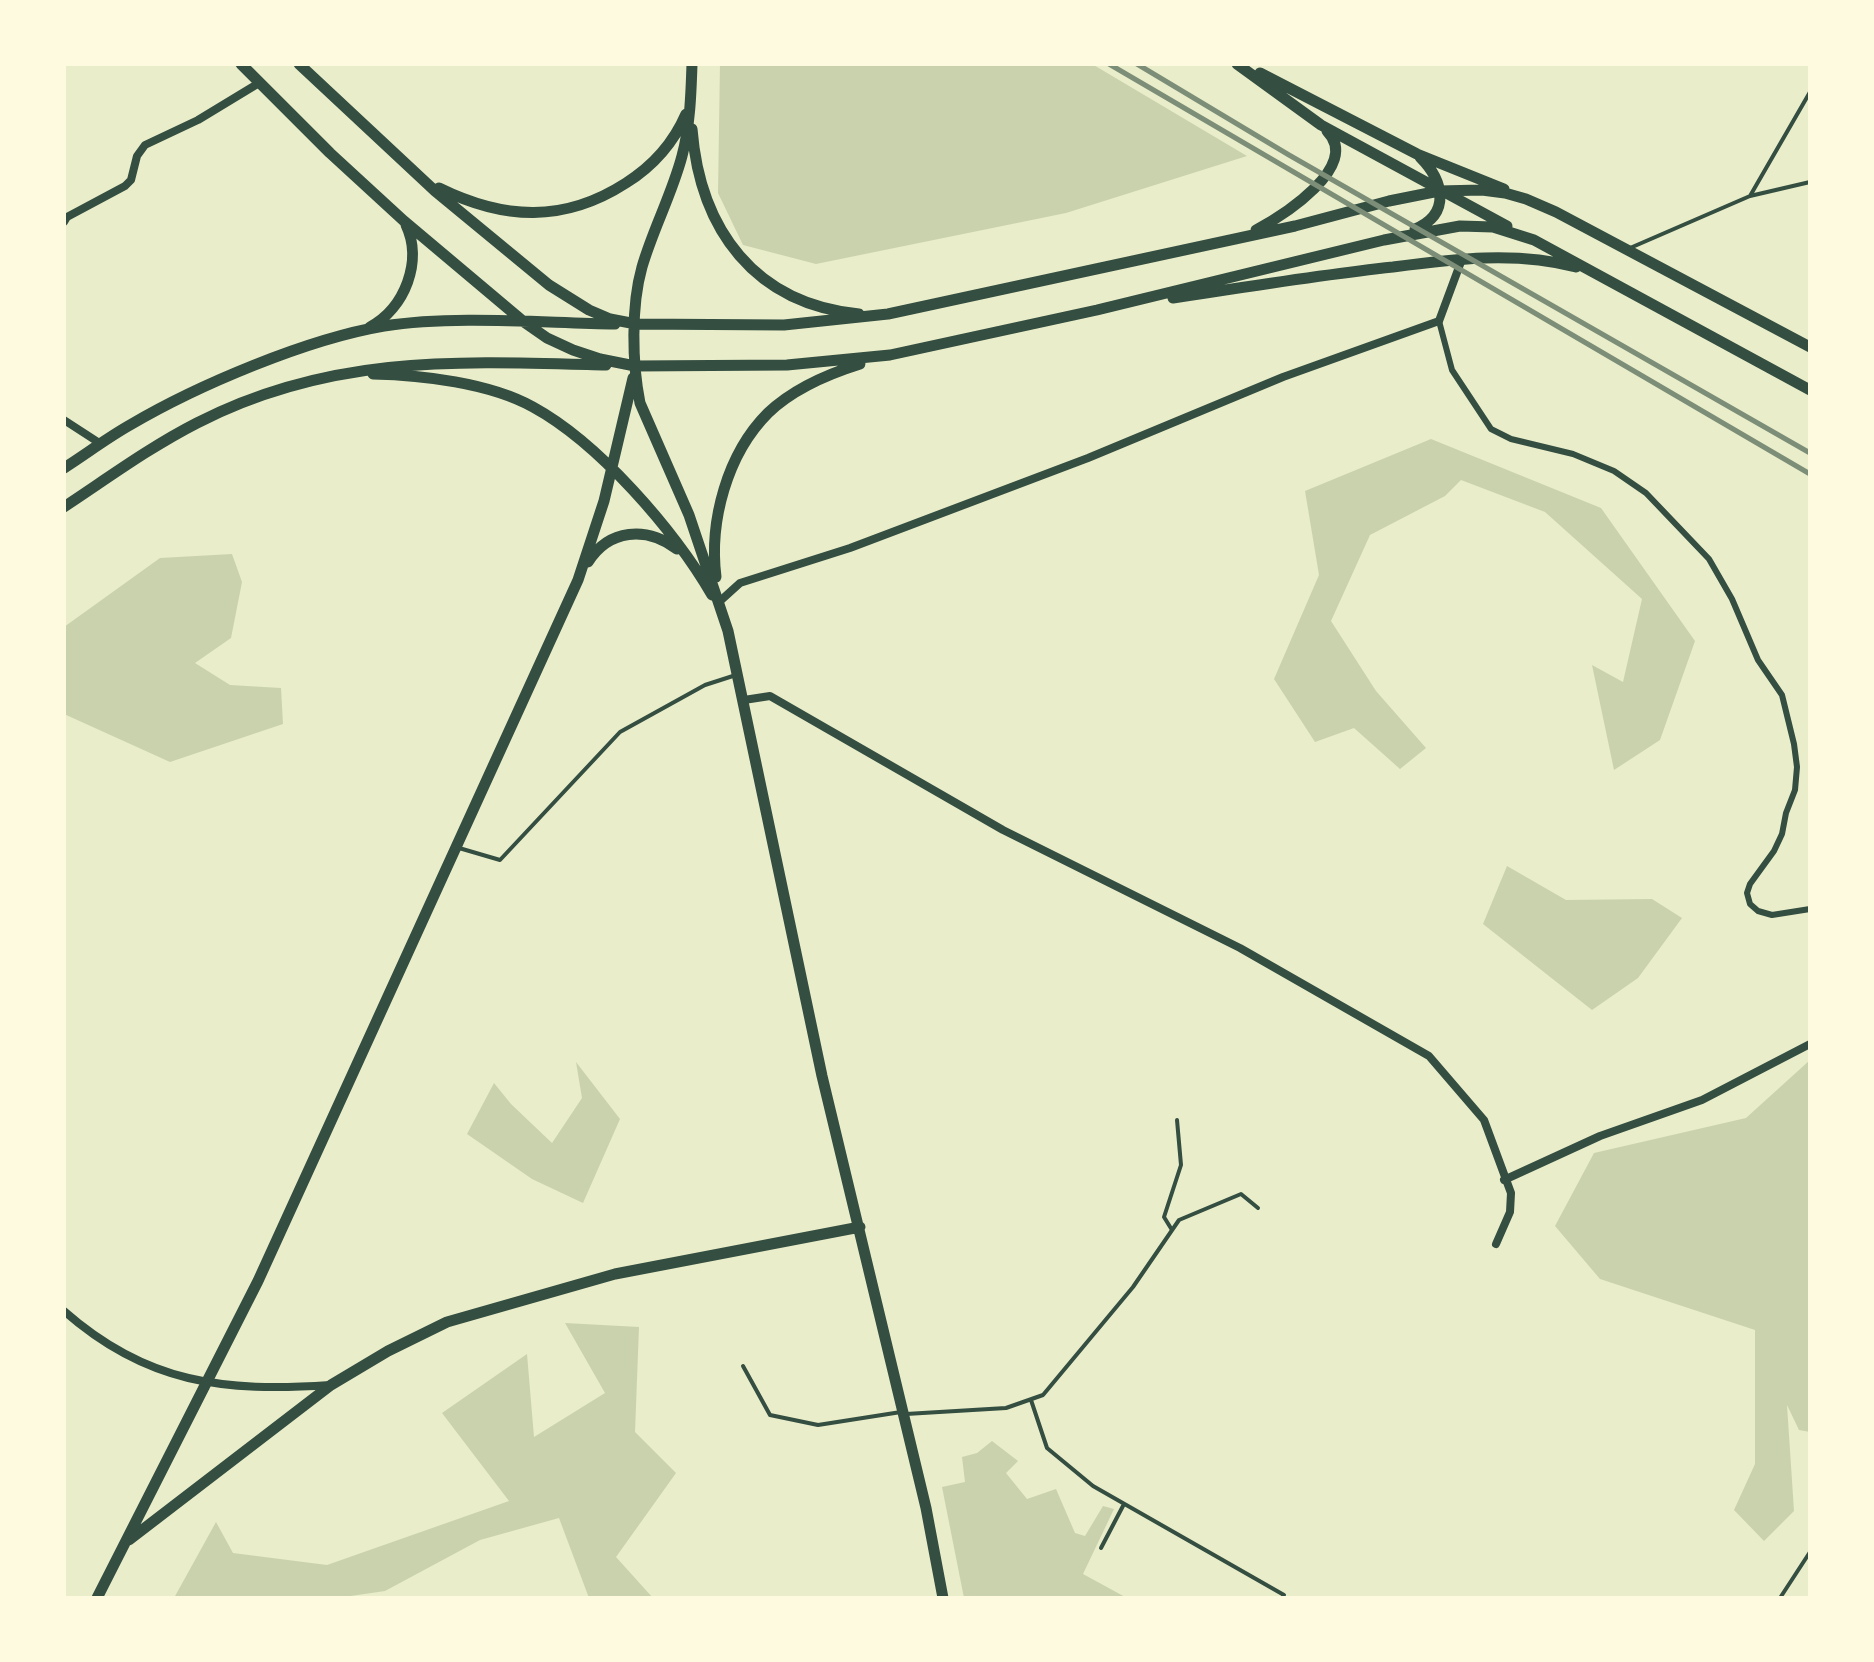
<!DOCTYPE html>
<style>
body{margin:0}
#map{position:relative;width:1874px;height:1662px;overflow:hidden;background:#e9edc9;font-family:Montserrat,sans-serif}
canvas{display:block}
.frame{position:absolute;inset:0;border:66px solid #fefae0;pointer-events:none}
</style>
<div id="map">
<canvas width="1874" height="1662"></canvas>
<div class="frame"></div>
</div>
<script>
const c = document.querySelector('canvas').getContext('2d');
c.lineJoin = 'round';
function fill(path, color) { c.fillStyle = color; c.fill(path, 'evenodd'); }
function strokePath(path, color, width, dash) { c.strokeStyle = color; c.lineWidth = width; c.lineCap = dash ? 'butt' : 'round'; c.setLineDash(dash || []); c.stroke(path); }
const green = new Path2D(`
 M 720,64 L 1092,64 L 1247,156 L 1066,213 L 816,264 L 743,245 L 718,193 Z
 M 1431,439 L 1601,508 L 1695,641 L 1660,740 L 1614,770 L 1592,665 L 1623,682 L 1642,599 L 1545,512 L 1461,480 L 1445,496 L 1370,535 L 1331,621 L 1376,691 L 1426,748 L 1400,769 L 1354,728 L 1315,742 L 1274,679 L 1319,575 L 1305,491 Z
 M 232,554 L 242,582 L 231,638 L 195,663 L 230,685 L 281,688 L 283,724 L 170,762 L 64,714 L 64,627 L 160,558 Z
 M 1507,866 L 1566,900 L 1652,899 L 1682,918 L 1638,978 L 1592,1010 L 1483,924 Z
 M 1810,1060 L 1810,1432 L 1799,1430 L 1787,1405 L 1794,1511 L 1764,1541 L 1734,1510 L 1755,1464 L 1755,1330 L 1600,1279 L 1555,1226 L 1594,1153 L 1746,1118 Z
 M 576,1062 L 620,1119 L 583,1203 L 532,1179 L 467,1134 L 494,1083 L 511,1104 L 552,1143 L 582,1098 Z
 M 565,1323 L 639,1327 L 635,1432 L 676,1473 L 616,1557 L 653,1598 L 589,1598 L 559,1518 L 480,1540 L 385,1591 L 337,1598 L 174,1598 L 216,1522 L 233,1553 L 327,1565 L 509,1501 L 442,1413 L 527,1354 L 534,1437 L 605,1393 Z
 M 992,1441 L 1018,1461 L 1006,1473 L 1027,1499 L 1056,1489 L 1075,1533 L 1085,1536 L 1103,1506 L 1114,1509 L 1083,1574 L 1127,1598 L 964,1598 L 942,1487 L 965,1482 L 962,1457 L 977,1453 Z`);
const service = new Path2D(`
 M 1750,196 L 1810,92
 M 1630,248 L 1750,196 L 1810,182
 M 459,848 L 500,860 L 620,732 L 705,685 L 736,675
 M 1172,1230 L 1164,1217 L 1181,1165 L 1177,1120
 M 743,1366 L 770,1415 L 818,1425 L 901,1412
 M 1031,1400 L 1047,1448 L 1093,1486 L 1284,1595 L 1282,1598
 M 906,1414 L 1006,1408 L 1043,1395 L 1133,1287 L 1179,1220 L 1241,1194 L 1258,1208
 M 1101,1548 L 1124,1504
 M 1780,1598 L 1810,1552`);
const pedestrian = new Path2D(`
 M 1439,321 L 1452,370 L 1491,429 L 1511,439 L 1573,454 L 1614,471 L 1646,493 L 1709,559 L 1732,599 L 1758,660 L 1782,695 L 1794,744 L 1797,767 L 1795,790 L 1786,813 L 1782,834 L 1774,851 L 1750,884 L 1747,893 L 1750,904 L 1758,911 L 1772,915 L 1810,909`);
const minor = new Path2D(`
 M 64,222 L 67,217 L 125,186 L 131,180 L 137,156 L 145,145 L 198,120 L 259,83
 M 64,420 L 101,444
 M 719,602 L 740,583 L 850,548 L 1088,458 L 1283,377 L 1439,321 L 1462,259
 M 744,700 L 770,696 L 1003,830 L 1240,948 L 1429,1056 L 1484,1120 L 1511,1193 L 1510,1212 L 1496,1244
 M 1504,1180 L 1600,1136 L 1702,1100 L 1810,1044
 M 64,1311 C 147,1384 224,1392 330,1385`);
const secondary = new Path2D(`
 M 241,64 L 330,153 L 404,221 L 524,322 L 547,338 L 573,350 L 600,359 L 635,366 L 787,365 L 890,355 L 1097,310 L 1384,240 L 1460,226 L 1493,227 L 1534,240 L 1810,390
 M 299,64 L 435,191 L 549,285 L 589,310 L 610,319 L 636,324 L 784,325 L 888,314 L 1295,226 L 1389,201 L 1439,191 L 1482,190 L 1505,193 L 1526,199 L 1556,212 L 1810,347
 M 692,64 C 691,95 690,126 682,156 C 672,194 653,229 642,267 C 631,306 632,363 640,403 L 689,515 L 728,631 L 822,1076 L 926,1508 L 943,1598
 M 1237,64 L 1321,125 L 1507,226
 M 1260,73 L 1417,154 L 1504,189
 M 692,129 C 700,230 755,304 859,314
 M 439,188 C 504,220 564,223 626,183 C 653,166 673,144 686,114
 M 1415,229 C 1451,214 1444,181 1420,157
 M 1256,230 C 1282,216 1362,166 1327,131
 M 1173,298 C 1246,287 1319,275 1393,267 C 1454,259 1515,251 1576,267
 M 370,327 C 405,308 423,261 406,225
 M 373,374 C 422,375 490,383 533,407 C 599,443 674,530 712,595
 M 64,468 C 86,454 107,438 130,425 C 198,385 307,339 384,326 C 456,315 542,323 615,324
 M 64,507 C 108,478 150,447 197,423 C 331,354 461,361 606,365
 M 588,562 C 609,529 646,526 677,549
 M 716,577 C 709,521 727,454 768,413 C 793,389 828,374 860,364
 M 129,1540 L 331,1385 L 388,1351 L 447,1322 L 615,1274 L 860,1227
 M 97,1598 L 258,1281 L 578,580 L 604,501 L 633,378`);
const rail = new Path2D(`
 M 1109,64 L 1810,474
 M 1137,64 L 1289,155 L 1810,453`);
fill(green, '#cad2ad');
strokePath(service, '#344e41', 4);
strokePath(pedestrian, '#344e41', 6);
strokePath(minor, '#344e41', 8);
strokePath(secondary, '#344e41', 11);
strokePath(rail, '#7c8e77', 5);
</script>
